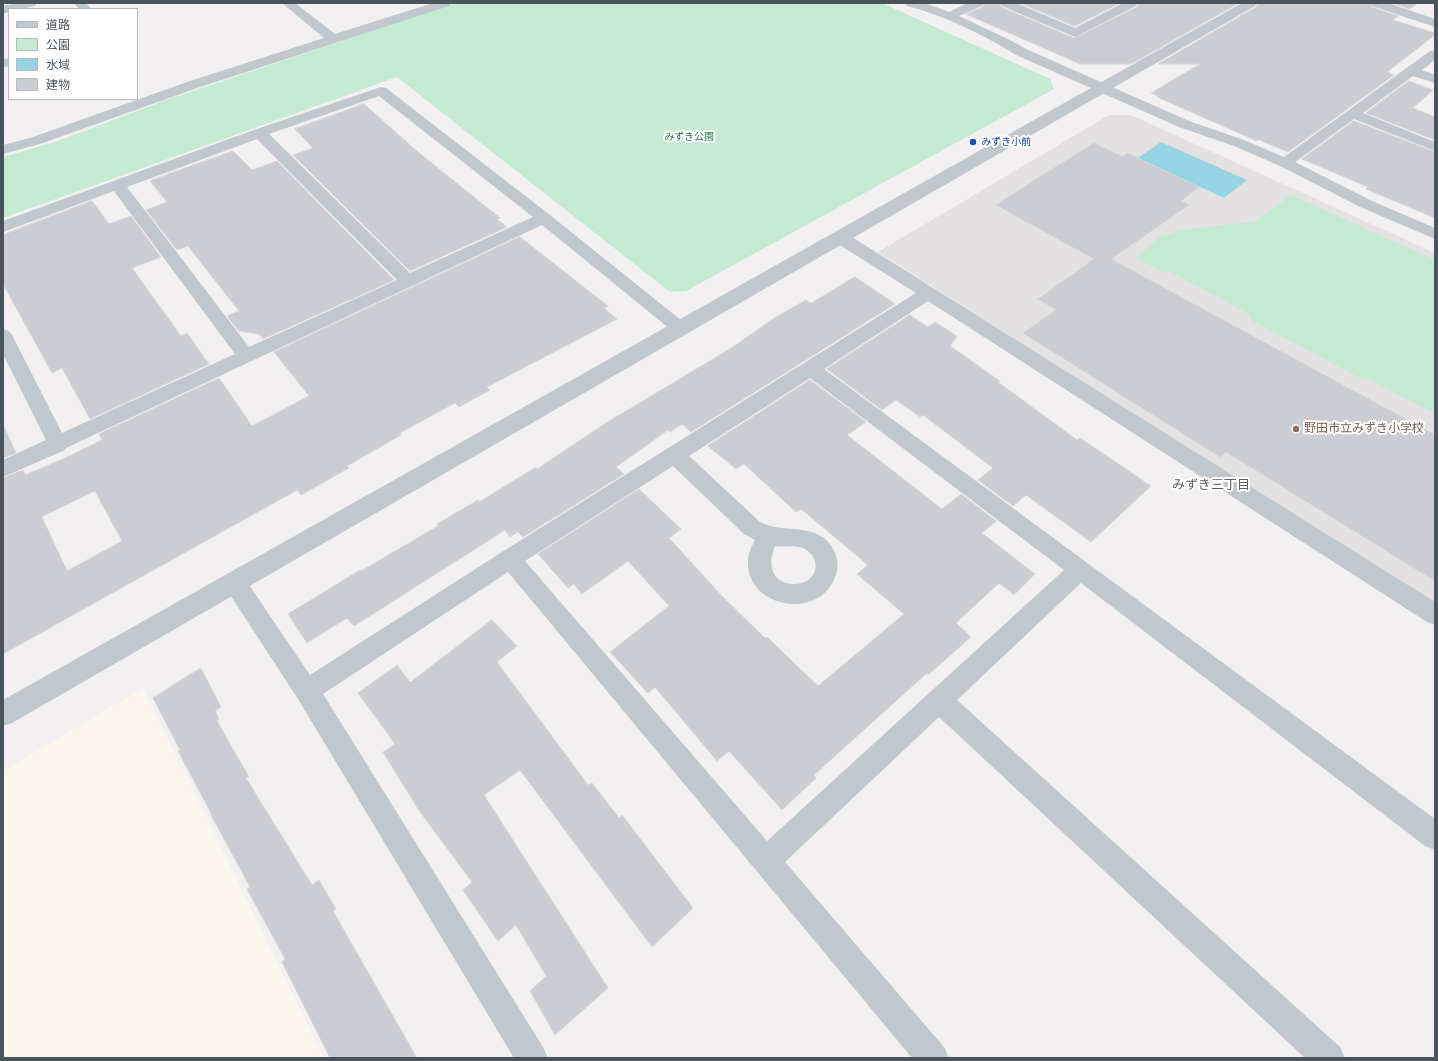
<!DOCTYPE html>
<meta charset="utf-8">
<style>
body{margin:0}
#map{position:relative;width:1438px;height:1061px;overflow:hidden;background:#f2f0f0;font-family:"Open Sans","Noto Sans JP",sans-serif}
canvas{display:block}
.frame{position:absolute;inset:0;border:4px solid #4a545c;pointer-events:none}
.legend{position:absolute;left:8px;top:8px;width:130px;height:92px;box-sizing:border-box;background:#fff;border:1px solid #b7bbbe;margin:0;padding:5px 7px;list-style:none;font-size:12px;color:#4a545c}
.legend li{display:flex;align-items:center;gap:8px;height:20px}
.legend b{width:20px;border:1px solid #b7bbbe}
</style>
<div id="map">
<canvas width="1438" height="1061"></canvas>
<div class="frame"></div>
<ul class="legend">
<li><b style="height:5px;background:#c0c7cd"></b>道路</li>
<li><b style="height:11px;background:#c4ebd2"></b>公園</li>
<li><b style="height:11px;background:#96d4e3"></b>水域</li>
<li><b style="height:11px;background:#cbcdd2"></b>建物</li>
</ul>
</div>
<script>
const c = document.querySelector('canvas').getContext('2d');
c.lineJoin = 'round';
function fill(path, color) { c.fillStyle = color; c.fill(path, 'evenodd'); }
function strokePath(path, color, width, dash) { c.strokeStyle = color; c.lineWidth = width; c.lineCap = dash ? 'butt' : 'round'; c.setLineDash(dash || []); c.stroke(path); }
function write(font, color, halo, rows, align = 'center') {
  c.font = font + ' "Open Sans","Noto Sans JP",sans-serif'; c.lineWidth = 4; c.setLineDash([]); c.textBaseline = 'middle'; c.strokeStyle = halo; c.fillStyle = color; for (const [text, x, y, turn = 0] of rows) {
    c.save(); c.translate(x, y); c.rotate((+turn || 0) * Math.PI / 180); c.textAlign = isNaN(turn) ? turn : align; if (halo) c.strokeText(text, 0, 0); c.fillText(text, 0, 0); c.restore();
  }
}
const commercial = new Path2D(`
 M 143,688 L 324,1058 L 3,1058 L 3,771 Z`);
const education = new Path2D(`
 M 1109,115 L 1131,115 L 1435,253 L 1435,605 L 878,252 Z`);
const green = new Path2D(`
 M 456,3 L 882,3 L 1050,79 L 1054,89 L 686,291 L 670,292 L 397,77 L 3,218 L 3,157 L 58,141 L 169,99 Z
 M 1291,195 L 1435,260 L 1435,414 L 1368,379 L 1364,380 L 1251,320 L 1249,314 L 1169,271 L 1163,272 L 1136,258 L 1160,237 L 1181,230 L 1256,221 Z`);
const water = new Path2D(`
 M 1161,142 L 1247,180 L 1224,198 L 1138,158 Z`);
const building = new Path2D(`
 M 985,3 L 999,3 L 1001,7 L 1074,38 L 1137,7 L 1139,3 L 1239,3 L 1131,64 L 1080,64 L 966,14 L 983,7 Z
 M 1020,3 L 1120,3 L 1075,26 Z
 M 1258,3 L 1369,3 L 1372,7 L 1398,16 L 1393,20 L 1435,33 L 1435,35 L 1387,72 L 1394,75 L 1288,152 L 1259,140 L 1257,141 L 1157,97 L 1158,96 L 1151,93 L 1200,64 L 1158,64 L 1256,7 Z
 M 1393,3 L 1418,3 L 1410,9 Z
 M 1409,81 L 1433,90 L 1413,108 L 1435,117 L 1435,140 L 1366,113 Z
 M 364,104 L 418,152 L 500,218 L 497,219 L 507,227 L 410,271 L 293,155 L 313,148 L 295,129 Z
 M 1354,121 L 1435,152 L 1435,218 L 1366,189 L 1368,187 L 1302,159 Z
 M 1094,143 L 1123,157 L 1127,153 L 1199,187 L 1181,201 L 1189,205 L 1111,259 L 1435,435 L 1435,581 L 1226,452 L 1220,457 L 1023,333 L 1056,310 L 1038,299 L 1094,259 L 996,205 Z
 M 233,151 L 252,170 L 277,161 L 394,280 L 263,339 L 259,334 L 239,331 L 227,316 L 239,311 L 188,246 L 177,250 L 146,210 L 167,202 L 150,181 Z
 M 92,201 L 109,224 L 131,216 L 161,257 L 132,268 L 181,336 L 187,333 L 209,364 L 90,419 L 62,368 L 52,373 L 3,284 L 3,235 Z
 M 520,237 L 608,306 L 604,308 L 617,319 L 487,387 L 490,390 L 459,407 L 455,403 L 400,433 L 401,435 L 347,466 L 349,468 L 301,495 L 297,490 L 3,654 L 3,478 L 23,470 L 25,475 L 63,459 L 102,440 L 99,434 L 219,378 L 252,426 L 309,396 L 274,352 ZM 95,491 L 122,541 L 67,571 L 42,517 Z
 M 855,277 L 895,304 L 691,432 L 682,424 L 670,432 L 668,430 L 616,467 L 624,474 L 523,537 L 518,532 L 510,537 L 505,530 L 354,626 L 347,618 L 307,643 L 288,614 L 360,570 L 361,571 L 438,526 L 437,524 L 478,500 L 479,502 L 536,467 L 537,469 L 606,423 L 733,347 L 774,318 L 806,300 L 811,303 Z
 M 910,315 L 928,327 L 935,322 L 957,336 L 950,346 L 1000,381 L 998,382 L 1077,440 L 1080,438 L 1151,486 L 1091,542 L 1026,495 L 1013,506 L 978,480 L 993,468 L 923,415 L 920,417 L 896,400 L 882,410 L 827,369 Z
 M 810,380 L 866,422 L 847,435 L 942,509 L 961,494 L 996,521 L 982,533 L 1035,574 L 1014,595 L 999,583 L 956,623 L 971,637 L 928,675 L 927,673 L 814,775 L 816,778 L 782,810 L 729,751 L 717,761 L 655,687 L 648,693 L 610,652 L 669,606 L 628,561 L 582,594 L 574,584 L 568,588 L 538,554 L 639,489 L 681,529 L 669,538 L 721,595 L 765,638 L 767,637 L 818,686 L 904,614 L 857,574 L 868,565 L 801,509 L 796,512 L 744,464 L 736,469 L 708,446 Z
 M 3,424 L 16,453 L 3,458 Z
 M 492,620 L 517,646 L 497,662 L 588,785 L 592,783 L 619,818 L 622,815 L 693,908 L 652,947 L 520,770 L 484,795 L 608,988 L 555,1035 L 530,991 L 546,976 L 516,925 L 498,941 L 463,890 L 472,882 L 418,809 L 383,752 L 395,744 L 358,693 L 397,665 L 410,682 Z
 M 201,668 L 221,707 L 215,711 L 219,719 L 217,721 L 249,777 L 246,778 L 312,885 L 319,880 L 336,909 L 333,911 L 417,1058 L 330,1058 L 282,962 L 285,959 L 247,889 L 250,887 L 211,815 L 212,815 L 178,751 L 180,750 L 153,698 Z`);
const minor = new Path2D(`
 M 17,3 L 37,3 L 35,6 L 21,9 L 9,9 L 9,12 L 3,14 L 3,6 Z
 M 74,3 L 86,3 L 91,9 L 79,9 Z
 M 282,3 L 295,3 L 335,34 L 433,3 L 451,3 L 449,6 L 200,87 L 40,144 L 3,154 L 3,145 L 30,138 L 190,81 L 324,38 Z
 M 905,3 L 925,3 L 949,12 L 968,3 L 984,3 L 982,6 L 959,16 L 1012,41 L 1026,49 L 1189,121 L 1244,140 L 1284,157 L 1430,51 L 1435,50 L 1435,60 L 1422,70 L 1435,75 L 1435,83 L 1413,76 L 1363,113 L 1435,142 L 1435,151 L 1354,119 L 1295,162 L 1372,201 L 1435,228 L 1435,239 L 1360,207 L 1280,166 L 1234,146 L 1179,127 L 1016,55 C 983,34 945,16 907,6 Z
 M 1000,3 L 1016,3 L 1075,28 L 1123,3 L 1138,3 L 1136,6 L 1075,37 L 1002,6 Z
 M 1370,3 L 1388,3 L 1435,19 L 1435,27 L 1372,6 Z
 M 9,58 L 9,66 L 3,67 L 3,59 Z
 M 381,87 L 386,88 L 550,215 L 687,325 L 690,329 L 687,333 L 681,335 L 675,333 L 542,225 L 66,448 L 65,450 L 3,477 L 3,460 L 46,440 L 3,354 L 3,329 L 9,331 L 12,335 L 62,433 L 235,354 L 114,191 L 3,232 L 3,221 L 254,130 ZM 379,96 L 533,217 L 410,273 L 269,134 ZM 257,139 L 397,280 L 249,347 L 127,187 Z
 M 841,233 L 847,234 L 1435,602 L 1435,625 L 1427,622 L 928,301 L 824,369 L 1435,819 L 1435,850 L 1425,846 L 1081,583 L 957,700 L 1340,1047 L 1345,1058 L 1305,1058 L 939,717 L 785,862 L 944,1047 L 949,1058 L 912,1058 L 508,572 L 323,694 L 543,1047 L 548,1058 L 514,1058 L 298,699 L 227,590 L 223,583 L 227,576 L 235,573 L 243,576 L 310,675 L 502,552 L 916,293 L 835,242 L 833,238 L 835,234 ZM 810,378 L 1064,570 L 767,841 L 525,561 L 673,466 L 744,534 L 755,540 C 752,546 748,553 748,560 C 744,608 824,624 837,571 C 840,560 833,545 824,538 C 805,524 780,533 760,522 L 689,456 ZM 775,546 C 783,547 794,545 803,548 C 808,550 814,556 815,561 C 823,593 755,595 775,546 Z`);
const tertiary = new Path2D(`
 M 1242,3 L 1257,3 L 1255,6 L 12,723 L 3,726 L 3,700 Z`);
const markers = [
 [973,142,4,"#1a4fb4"],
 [1296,429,4,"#8d6e63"]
];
const farParknames = [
 ["みずき公園",689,137]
];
const farTransitnames = [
 ["みずき小前",981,142]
];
const educationNames = [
 ["野田市立みずき小学校",1304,429]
];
const neighbourhoodNames = [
 ["みずき三丁目",1211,485]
];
fill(commercial, '#faf6ec');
fill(education, '#e3e1e1');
fill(green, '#c4ebd2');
fill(water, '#96d4e3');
fill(building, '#cbcdd2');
strokePath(building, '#d5d7db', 1);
fill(minor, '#c0c7cd');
fill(tertiary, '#c0c7cd');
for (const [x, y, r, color] of markers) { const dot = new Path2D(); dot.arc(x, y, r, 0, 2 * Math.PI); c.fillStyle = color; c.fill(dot); strokePath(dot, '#fff', 1.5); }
write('10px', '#21764a', '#fff', farParknames);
write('10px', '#164399', '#fff', farTransitnames, 'left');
write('12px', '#785e54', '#fff', educationNames, 'left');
write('13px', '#5d6164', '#fff', neighbourhoodNames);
</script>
